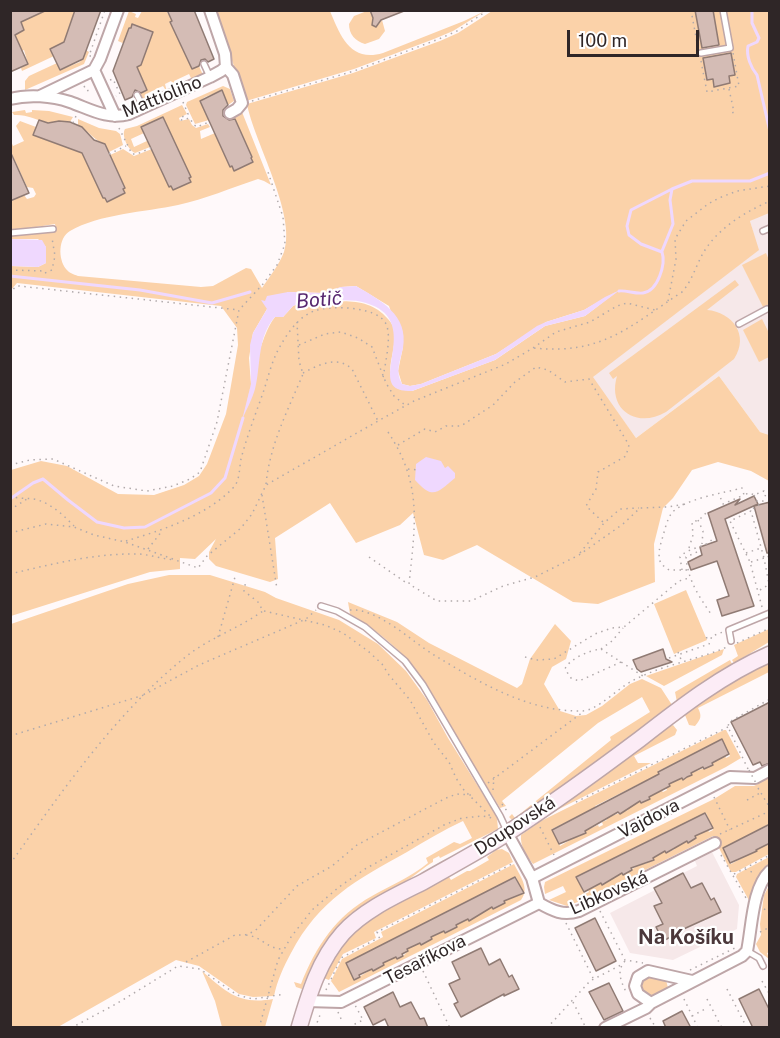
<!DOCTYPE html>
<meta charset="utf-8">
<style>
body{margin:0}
#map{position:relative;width:780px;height:1038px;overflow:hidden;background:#fff9fa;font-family:"Public Sans",sans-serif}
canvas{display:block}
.frame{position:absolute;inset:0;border:12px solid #2f2627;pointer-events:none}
.scale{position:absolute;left:567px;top:30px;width:132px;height:27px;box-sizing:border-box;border:3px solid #2f2627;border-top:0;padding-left:8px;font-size:18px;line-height:21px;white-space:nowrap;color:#2f2627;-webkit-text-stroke:4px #fff;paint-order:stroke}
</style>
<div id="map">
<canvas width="780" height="1038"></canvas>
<div class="frame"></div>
<div class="scale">100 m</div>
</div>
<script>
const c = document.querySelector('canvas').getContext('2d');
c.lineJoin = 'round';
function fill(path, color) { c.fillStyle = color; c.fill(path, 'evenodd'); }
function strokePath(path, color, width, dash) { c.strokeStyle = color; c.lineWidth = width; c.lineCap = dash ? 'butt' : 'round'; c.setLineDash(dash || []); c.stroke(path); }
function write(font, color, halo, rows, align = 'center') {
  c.font = font + ' "Public Sans",sans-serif'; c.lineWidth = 4.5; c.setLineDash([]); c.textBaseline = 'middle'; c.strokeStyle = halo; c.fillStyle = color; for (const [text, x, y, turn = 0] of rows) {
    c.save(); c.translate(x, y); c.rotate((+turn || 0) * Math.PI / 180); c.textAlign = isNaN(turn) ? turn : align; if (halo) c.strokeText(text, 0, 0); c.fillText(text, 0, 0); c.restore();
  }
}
const built = new Path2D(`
 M 769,211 L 769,435 L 760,432 L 719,376 L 636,438 L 592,377 L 758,250 L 750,221 Z
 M 712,852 L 739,905 L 737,929 L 673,960 L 630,953 L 610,913 L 655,890 L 654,888 L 697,866 L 695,861 Z`);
const green = new Path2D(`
 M 42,11 L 75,11 L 64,42 L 50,49 L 54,56 L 22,71 L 21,68 L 28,64 L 24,50 L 22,51 L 13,35 L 24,30 L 21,22 Z
 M 129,11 L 136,14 L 135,17 L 138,18 L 142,11 L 169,11 L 167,12 L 172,21 L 170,22 L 192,69 L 199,66 L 203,75 L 192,80 L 189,74 L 174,81 L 176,87 L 171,81 L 165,84 L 167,92 L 163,86 L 148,93 L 150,99 L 143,101 L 139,94 L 147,90 L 137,67 L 141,65 L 153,32 L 132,24 L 131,28 L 129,28 L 125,44 L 118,41 Z
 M 215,11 L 330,11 C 340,35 350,63 383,53 L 464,21 L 485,11 L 453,31 L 434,39 L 354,69 L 246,101 Z
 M 367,11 L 370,11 L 373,19 L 372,25 L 377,26 L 382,20 L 385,31 L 379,39 L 365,44 C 355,41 349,34 349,24 L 354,16 Z
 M 492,11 L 769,11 L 769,213 L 750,221 L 759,250 L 593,377 L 636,438 L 719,376 L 760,432 L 769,435 L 769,481 L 751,471 L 718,462 L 692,470 L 673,498 L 663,508 L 654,544 L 655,582 L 598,604 L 573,602 L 477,545 L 443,560 L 424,555 L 413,513 L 400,525 L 356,543 L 330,503 L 275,538 L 278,579 L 270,582 L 216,566 L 209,559 L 209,552 L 216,539 L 195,559 L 180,558 L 180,569 L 150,572 L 11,616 L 11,470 L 41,461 L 67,466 L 118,494 L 154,495 L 184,485 L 199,476 L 207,464 L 226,414 L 238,345 L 237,328 L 221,306 L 17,283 L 11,290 L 11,266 L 38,267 L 46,263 L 46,247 L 38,239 L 11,239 L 11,235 L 56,230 L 55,224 L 11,231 L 11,201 L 24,195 L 27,199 L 34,197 L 36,194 L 33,188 L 27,187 L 11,152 L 11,141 L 13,146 L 24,141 L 16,126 L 20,121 L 36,127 L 33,135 L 82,153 L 103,198 L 105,198 L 107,202 L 125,193 L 123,189 L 125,188 L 113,162 L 108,156 L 123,149 L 134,156 L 152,149 L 169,186 L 171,186 L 173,190 L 191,182 L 163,118 L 147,124 L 144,133 L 131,139 L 134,147 L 149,140 L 150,147 L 135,153 C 128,150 121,135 125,129 L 137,126 L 182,105 L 187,114 L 179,118 L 180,121 L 189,119 L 192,125 L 196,128 L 208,124 L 210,127 L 200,131 L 201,139 L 215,133 L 231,167 L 252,157 L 233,115 L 242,112 L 271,185 L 264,181 L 258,179 C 231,188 205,199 178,205 C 145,212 99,214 70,231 C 58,238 58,259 66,269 C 69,273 73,274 78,276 L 201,287 L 213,286 L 246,268 L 251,269 L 262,288 C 270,276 279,265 284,252 C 297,214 254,142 247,104 L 353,73 L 440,41 L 458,33 ZM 356,286 L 389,306 L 403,347 L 398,371 L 402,384 L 410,386 L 421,384 L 496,354 L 546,322 L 584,310 L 616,292 L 585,316 L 545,326 L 495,360 L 412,391 L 398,389 C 386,372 391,365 394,345 C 396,336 395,326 388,319 C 365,292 332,304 300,303 L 293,306 L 283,317 L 275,317 C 259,337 251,388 244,415 L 251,384 L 249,358 L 253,333 L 267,309 L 288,292 L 324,293 L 341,287 Z
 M 86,50 L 89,52 L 84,64 L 25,90 L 25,81 L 29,76 L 57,63 L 60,70 L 80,62 Z
 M 223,86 L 230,89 L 234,101 L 228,105 L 221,91 L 205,97 L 200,101 L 209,120 L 195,124 L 186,105 L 187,102 Z
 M 25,110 L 26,113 L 32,112 L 32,110 L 49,111 L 73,117 L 70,122 C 62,120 53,124 46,122 C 36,120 26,114 14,115 L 12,112 Z
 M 78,119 L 99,128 L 116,131 L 120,134 L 123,145 L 109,152 L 105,144 C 93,140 89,131 78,125 Z
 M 766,253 L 769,260 L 769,304 L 763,307 L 742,265 Z
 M 735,280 L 739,285 L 707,310 C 732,312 750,335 734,359 L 666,412 C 637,429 607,410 617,376 L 613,379 L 609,373 Z
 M 762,319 L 769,333 L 769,357 L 759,362 L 743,330 Z
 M 169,575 L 210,575 L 265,592 L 276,598 L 339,620 L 378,644 L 406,671 L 427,700 L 448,738 L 494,812 L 497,818 L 498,829 L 440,858 L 439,856 L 433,859 L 433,862 C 424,867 416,875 406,881 C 348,914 328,923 302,989 L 296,987 L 294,982 L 301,984 C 316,946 336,916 372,896 C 391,885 411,877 428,863 L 426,858 L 454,842 L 460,844 L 472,838 L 463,821 C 444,830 425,841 407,852 C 356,880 319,900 291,953 C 284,966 277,981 274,996 L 253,997 L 239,994 L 199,966 L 176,960 L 58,1027 L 11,1027 L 11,624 L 128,584 Z
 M 686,590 L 707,640 L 674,654 L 654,604 Z
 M 348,602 L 397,622 L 429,643 L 517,688 L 522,684 L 530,659 L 555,624 L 571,641 L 566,659 L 552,667 L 544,684 L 560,711 L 576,716 L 586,715 L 602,706 L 630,684 L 642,679 L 661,688 L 672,705 L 584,772 L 512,820 L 509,817 L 512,814 L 515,818 L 611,740 L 610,737 L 650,712 L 642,697 L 598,723 L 502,801 L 506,806 L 500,808 L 414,667 C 396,646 374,628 350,614 Z
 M 769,629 L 769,642 L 734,663 L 732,660 L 738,656 L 734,645 Z
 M 724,649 L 722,655 L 664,686 L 646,676 Z
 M 730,660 L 732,664 L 677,702 L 675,692 Z
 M 769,661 L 769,672 L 698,708 C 702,716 701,719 695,726 L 689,725 L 685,715 L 687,712 L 719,689 Z
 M 673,725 L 677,730 L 675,735 L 634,756 L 638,763 L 651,763 L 545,816 L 669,726 Z
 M 724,730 L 726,730 L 741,758 L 726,767 L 533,864 C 526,855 520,846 521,835 L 541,821 ZM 722,740 L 730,756 L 726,758 L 725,756 L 712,763 L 713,765 C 706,768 698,770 691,773 L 691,775 L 683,779 L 682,778 L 669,784 L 670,786 L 666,788 L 667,790 L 663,792 L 661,790 L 641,803 L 640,801 L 627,807 L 628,810 L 606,818 L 607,820 L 602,822 L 603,825 L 599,827 L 598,825 L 585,831 L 586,833 L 578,837 L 577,836 L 560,846 L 552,829 L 595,808 L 595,806 L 659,774 L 658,771 Z
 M 769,776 L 769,824 L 723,848 L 731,864 L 769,843 L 769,854 L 736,872 L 731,872 L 713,836 L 591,897 L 567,906 L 549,900 L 566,892 L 563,886 L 545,894 L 544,887 L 545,882 L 714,799 L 735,786 L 754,786 L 758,784 L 757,782 ZM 706,813 L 713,830 L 709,832 L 708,830 L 695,836 L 696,838 L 674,847 L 675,849 L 667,853 L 665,851 L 653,858 L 653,860 L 645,864 L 644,862 L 624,874 L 622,873 L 602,885 L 601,883 L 588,890 L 589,892 L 585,894 L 577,878 Z
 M 502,849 L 509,853 L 513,862 L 374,932 L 376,938 L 343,954 L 329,980 L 321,977 C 330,961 339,944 352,931 C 376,908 411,895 441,881 L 449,877 L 451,880 L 467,871 L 470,871 L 489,860 L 487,857 L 496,850 Z
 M 769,857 L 769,864 C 756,876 753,887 751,904 L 736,877 L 737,874 Z
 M 514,864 C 520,876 530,888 521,900 L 339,992 L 331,981 L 342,959 L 383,937 L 381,932 ZM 516,877 L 523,894 L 504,901 L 505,903 L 492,907 L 470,920 L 468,919 L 431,937 L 432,939 L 421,945 L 420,943 L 407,949 L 408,951 L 403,956 L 396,957 L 383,963 L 384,965 L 373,971 L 372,969 L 354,980 L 346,963 Z
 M 769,886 L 770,952 L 767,953 L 769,959 L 760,952 L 756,944 L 761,935 L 760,924 L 764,895 Z
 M 202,971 C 226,992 239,1005 273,999 L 265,1027 L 222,1027 L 215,1001 Z
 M 648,976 L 666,980 L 668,988 L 665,991 L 649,997 L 640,991 C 639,984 642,979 648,976 Z`);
const water = new Path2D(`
 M 11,239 L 42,240 L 46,247 L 46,263 L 38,267 L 11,266 Z
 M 356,286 C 380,300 409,315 403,348 C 400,361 395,372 402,384 L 410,386 L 421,384 L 496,354 L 537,326 L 546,322 L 584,310 L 605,297 L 620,290 L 585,316 L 545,326 L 495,360 L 412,391 C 408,391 402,391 398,389 C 373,379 421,319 366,303 C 348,297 320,303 300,303 L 293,306 L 283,317 L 275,317 C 257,337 261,364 255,389 C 252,400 246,410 242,420 L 251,384 L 250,345 L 253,333 L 267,309 L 261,300 L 265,301 L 267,296 L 288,292 L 324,293 L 341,287 Z
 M 426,457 L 441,461 L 445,468 L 448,466 L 455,473 L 455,478 C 437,493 433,500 415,480 L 416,464 Z`);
const stream = new Path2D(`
 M 752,10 L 752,23 L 759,38 L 757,42 L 748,46 C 746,56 751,68 757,75 L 770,132
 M 662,251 L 673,224 L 670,200 L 672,189
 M 10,276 L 140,290 L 212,303 L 250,292
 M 619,291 C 626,290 635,294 643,293 C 658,291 666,264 662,252 L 641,244 L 629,235 L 627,226 L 631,210 L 672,189 L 692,181 L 750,181 L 770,173
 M 10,499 L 33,483 L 43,479 L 68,500 L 97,522 L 124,528 L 145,527 L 211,493 L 225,478 L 243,418`);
const building = new Path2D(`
 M 10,10 L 47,10 L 21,22 L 24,30 L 15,35 L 28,64 L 10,72 Z
 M 75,10 L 101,10 L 83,59 L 60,70 L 50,49 L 64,42 Z
 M 167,10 L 194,10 L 214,59 L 208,62 L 205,59 L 201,60 L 199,66 L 192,69 L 170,22 L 172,21 Z
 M 370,10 L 404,10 L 404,11 L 381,20 L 376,27 L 372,25 L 373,18 Z
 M 695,10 L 713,10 L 719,45 L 702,48 Z
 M 132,24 L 153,32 L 141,65 L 137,67 L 147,90 L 141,93 L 135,90 L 132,97 L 125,100 L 113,71 L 129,28 L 131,28 Z
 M 731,53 L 735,75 L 729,76 L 730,83 L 714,87 L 713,79 L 707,80 L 703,58 Z
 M 222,90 L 228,105 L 223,110 L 223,116 L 229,120 L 235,119 L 252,157 L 251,158 L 253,162 L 234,171 L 232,166 L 230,167 L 200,101 Z
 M 163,117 L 191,177 L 189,178 L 191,182 L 173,190 L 171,186 L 169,187 L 141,127 Z
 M 39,120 L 48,123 L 59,121 L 70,122 L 82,127 L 94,140 L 105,144 L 125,188 L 123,189 L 125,193 L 107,202 L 105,198 L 103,198 L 82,153 L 33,135 Z
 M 10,151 L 29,193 L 10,201 Z
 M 754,496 L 758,504 L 725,519 L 754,606 L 722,616 L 717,600 L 729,596 L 717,561 L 691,570 L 688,562 L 702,555 L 700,547 L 717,541 L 708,513 L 740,499 L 735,505 Z
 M 770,502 L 770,553 L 767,553 L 754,506 Z
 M 663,649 L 666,659 L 672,662 L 641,672 L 637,669 L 633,660 Z
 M 770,702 L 770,763 L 762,766 L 760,762 L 753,765 L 731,722 Z
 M 722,739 L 729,754 L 712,763 L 713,765 L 704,769 L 703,767 L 691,773 L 692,775 L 687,777 L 683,780 L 682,778 L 669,784 L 670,786 L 649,797 L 650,799 L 641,803 L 640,801 L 620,814 L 618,812 L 585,831 L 586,833 L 559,844 L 552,830 L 659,774 L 658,772 Z
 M 705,813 L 713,828 L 695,836 L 696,838 L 688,843 L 687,841 L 666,853 L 665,851 L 653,858 L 654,860 L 631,868 L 632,870 L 623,875 L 622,873 L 602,885 L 601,883 L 584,892 L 576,877 Z
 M 770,824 L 770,843 L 756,850 L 757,851 L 730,863 L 723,848 Z
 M 683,873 L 691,888 L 702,883 L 711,900 L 714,898 L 721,912 L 677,932 L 678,933 L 663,941 L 656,927 L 663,924 L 654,906 L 662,903 L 654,888 Z
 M 515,877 L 524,893 L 504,901 L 505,903 L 493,909 L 492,907 L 469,921 L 468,919 L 456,925 L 457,927 L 445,933 L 444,931 L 431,937 L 432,939 L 421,945 L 420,943 L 407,949 L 408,951 L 402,954 L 403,956 L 397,959 L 396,957 L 383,963 L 384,965 L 373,971 L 372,969 L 359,975 L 360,977 L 354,980 L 346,963 Z
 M 595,918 L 616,961 L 596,971 L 575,928 Z
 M 481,948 L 489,965 L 500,959 L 509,977 L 512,975 L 519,989 L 504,996 L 504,994 L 461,1017 L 454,1004 L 458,1002 L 449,984 L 460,979 L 452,962 Z
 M 609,983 L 623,1011 L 604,1020 L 589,992 Z
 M 759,989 L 770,1011 L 770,1028 L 753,1028 L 739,999 Z
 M 393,992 L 400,1007 L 411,1002 L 420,1019 L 424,1018 L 428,1028 L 389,1028 L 385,1019 L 373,1025 L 364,1007 Z
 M 682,1011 L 691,1028 L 666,1028 L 663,1021 Z`);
const path = new Path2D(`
 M 136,10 L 141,12
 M 691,10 L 698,48
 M 91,56 L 89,56 L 105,10
 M 701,61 L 707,92 L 739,86 L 733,53
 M 110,80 L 113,79 L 120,94 L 116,96
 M 84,86 L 87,91 L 91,89
 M 729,89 L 734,112 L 730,114
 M 252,101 L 354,71 L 439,39 L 457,31 L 488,10
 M 183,102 L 188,114 L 180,118 L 181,120 L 190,118 L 193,124 L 197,127 L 209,122
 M 73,123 L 76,116
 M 119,128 L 132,154 L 137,154 L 151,148
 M 109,154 L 126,146
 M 10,270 L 45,271
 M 45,273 L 52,270 L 55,256 L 52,238
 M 10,294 L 15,287 L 19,286 L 239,310
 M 668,301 L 676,259 L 675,239 L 686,221 L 708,204 L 719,198 L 737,191 L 770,186
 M 299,345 L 325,334 L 341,332 L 358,338 L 372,347 L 386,383 L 394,396 L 405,405
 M 534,348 C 602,355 629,327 682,292 C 693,280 696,264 705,250 C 720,227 745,212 770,201
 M 303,373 C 318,365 338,355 352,369 L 378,421
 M 388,432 C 423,485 415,525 409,584 L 437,601 L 471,601 L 503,586 L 535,577 L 579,555 L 623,524 L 640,508 L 667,507 L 685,504
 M 398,445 L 425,429 L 435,432 L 446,426 L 461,426 L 493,405 L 515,382 L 536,367 L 548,370 L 565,382 L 589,379 L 629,445 L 626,456 L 598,472 L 596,489 L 586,506 L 604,523
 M 10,465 L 30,460 L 53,459 L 114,486 L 147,491 L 173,486 L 190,479 L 200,472 L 217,422 L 239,310 L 263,284 L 277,265 L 285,244 L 283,217 L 268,172
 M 408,469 L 418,470
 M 266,484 C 270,444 288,410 303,374 L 299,361 L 297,322
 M 746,494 L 750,493 L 754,495 L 764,491 L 766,494 L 762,503 L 751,510
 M 262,495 L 277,589
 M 754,495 L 758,503
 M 10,496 C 18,499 26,498 34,499 C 51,503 62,514 74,526
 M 10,510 L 27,499
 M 698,520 L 703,531 L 702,544
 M 10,533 L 46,524 L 74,527 L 94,535 L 125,542 L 198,568 L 207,556 L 241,528 L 252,514 L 266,485 L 378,421 L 414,401 L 506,364 L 533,348 L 556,332 L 590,322 L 617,306 L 627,303 L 655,310
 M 126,541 C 162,530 204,517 232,489 C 240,482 239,470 241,459 C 247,436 256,413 264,390 C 269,374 273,357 282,343 C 289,331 300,316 314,311 C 330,305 378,306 386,324 C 392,336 385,364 383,378
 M 689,548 L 693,535 L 692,522 L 699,520 L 707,512
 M 148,549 L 162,531
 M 697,552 L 686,557 C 688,580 698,595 711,614
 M 580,553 L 604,523 L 620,509 L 639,508
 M 746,553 L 761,548
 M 369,557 L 408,584
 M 751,562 L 764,558 L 769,584
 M 682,570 L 680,557 C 688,547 707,548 713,538
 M 687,570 L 669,570 L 661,564 C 657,554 660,546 663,536 C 665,529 667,520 671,514 C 682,499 724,493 742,488 L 744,495 L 723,504 L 719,494
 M 10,574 C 52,564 95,553 139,554 C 151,555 163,559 175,560
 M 760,590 L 768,585
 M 762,607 L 750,562 L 730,521 L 751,511 L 764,558 L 770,556
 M 350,610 C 378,608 411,641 434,655 C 479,682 528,712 582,711 C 597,711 618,688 632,681 C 661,665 697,660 727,647
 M 264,611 L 325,625 L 343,633 L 368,651 L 382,664 L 389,675 L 410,700 L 434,743 L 449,762 L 456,778 L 463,789 L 491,817
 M 218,637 L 235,577
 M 706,638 L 711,636
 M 737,643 L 770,628
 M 601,649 L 612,641 L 623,628
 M 678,652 L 682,662
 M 525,657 L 536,660 L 554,659 L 595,634 L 612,628 L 624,627 L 679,581 L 689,578
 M 669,658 L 709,644 L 712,636 L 723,632
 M 621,662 L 579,681 L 571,678 L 565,669 C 569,659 590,650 601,649 L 643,676
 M 149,692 L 199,665 L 306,619 L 316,610
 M 10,736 L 144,695
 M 748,769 L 728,727 L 729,722 L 770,699
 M 488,783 L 583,712
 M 758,788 L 770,808
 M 493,790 L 494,777
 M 714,797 L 730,830
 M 747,800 L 760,793
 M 576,802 L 728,727
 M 502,804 L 507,811
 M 540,827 L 554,855
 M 720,834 L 770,811
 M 721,855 L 746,898
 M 10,864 C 63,790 116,712 188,655 C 210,638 239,628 263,611 L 258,602 L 244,591 L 246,580
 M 745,869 L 754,873
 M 734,874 L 770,855
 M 764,909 L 770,912
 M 600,911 L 625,960 L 643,963
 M 566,923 L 593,978
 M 760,932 L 770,927
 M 246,935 C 260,936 267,948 281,949
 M 625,961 C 616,971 621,981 626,992
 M 186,962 L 235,935 L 245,935 L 255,931 L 297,886 L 332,866 L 357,845 L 446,798 L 457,794 L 471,795
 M 690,970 L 737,947
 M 423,971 L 450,1028
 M 762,981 L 770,995
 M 727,989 L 747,1028
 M 326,990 L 341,958 L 380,937 L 377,932 L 512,864
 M 684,999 L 698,1028
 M 707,999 L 722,1028
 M 573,1002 L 586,1028
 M 338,1012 L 342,1021
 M 692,1016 L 707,1008
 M 650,1018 L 656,1028
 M 71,1028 L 116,1004 L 178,966 L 200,969 L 237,995 L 253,999 L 285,994
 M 259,1028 L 278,960 L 291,937 L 312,910 L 339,887 L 365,869 L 444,825 L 462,818 L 483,816 L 492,818
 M 315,1028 L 320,1015
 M 351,1028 L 351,1026 L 363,1020 L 355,1005
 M 547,1028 L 590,981 L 621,965`);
const lane = new Path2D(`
 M 701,53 L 730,48 L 723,10
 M 204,64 L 210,77
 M 137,95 L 143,107
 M 763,231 L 770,228
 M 10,233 L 53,229
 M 739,324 L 767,309
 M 321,606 L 337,611 L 365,627 L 405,661 L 423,685 L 500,816 L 507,831
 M 731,641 L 729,630 L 770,613
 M 747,951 L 759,958 L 763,966`);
const street = new Path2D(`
 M 210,10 L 225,54 L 226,67
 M 226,67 L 233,75 L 242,103 L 237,109 L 230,113
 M 94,70 L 100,59 L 118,10
 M 94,70 L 115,116
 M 40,96 L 94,70
 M 10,99 C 29,94 52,96 70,102 C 90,109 107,120 129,114 L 210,77 L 221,71 L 226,67
 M 507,833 L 532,878 L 539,903 C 553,911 563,916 579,911 L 715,843
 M 532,878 L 730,777 L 755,778 L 770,770
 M 692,981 L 648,971 L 638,977 L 635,986 L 638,994 L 651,1003 L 742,956 L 747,951 C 752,927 752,888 770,871
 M 307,1001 L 341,1002 L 539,903
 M 605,1028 L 646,1008 L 651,1003`);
const secondary = new Path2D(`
 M 299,1028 C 309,994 319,960 343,933 C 364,910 395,896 423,882 C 451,866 479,851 506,834 C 552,804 596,772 640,739 C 681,707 722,675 770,654`);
const pathBridge = new Path2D(`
 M 749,770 L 757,785`);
const streetNames = [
 ["Mattioliho",162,97,-22],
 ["Vajdova",649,819,-27],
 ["Doupovská",515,826,-33],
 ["Libkovská",609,893,-24],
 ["Tesaříkova",425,960,-27]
];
const waterNames = [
 ["Botič",319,300,-5]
];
const neighbourhoodNames = [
 ["Na Košíku",686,938]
];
fill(built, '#f6e8e9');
fill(green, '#fbd2a9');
fill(water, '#efd8fe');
strokePath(stream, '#efd8fe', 3);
fill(building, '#d4bcb5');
strokePath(building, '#907b74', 1.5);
strokePath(lane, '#bea6a8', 8);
strokePath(street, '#bea6a8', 14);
strokePath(secondary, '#bea6a8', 18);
strokePath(path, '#b1aaab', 1.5, [1.5, 4.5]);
strokePath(lane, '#fff', 5);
strokePath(street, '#fff', 10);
strokePath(secondary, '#fcecf6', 15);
strokePath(pathBridge, '#b1aaab', 1.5, [1.5, 4.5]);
write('18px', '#2f2627', '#fff', streetNames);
write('italic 20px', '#572770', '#fff', waterNames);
write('bold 20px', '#4b373a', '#fff', neighbourhoodNames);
</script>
